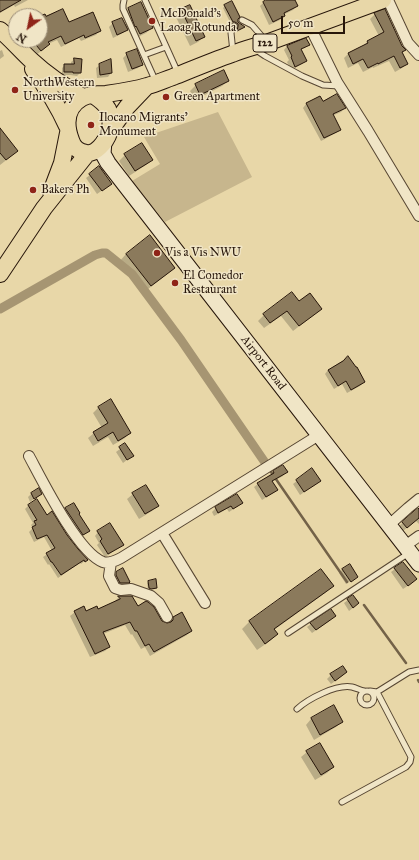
<!DOCTYPE html>
<style>
body{margin:0}
#map{position:relative;width:419px;height:860px;overflow:hidden;background:#e8d7a8;font-family:"IM FELL Great Primer",serif}
canvas{display:block}
.north{position:absolute;left:8px;top:8px;width:40px;height:40px;box-sizing:border-box;background:#f0e5c6;border:1px solid #a0927b;border-radius:50%;rotate:213deg;font-size:11px;font-weight:700;line-height:16px;text-align:center;color:#27160a}
.north::after{content:'';display:block;margin:auto;width:14px;height:18px;background:#8f2418;clip-path:polygon(50% 0,100% 100%,50% 72%,0 100%)}
.scale{position:absolute;left:281px;top:16px;width:64px;height:18px;box-sizing:border-box;border:2px solid #27160a;border-top:0;padding-left:5px;font-size:12px;line-height:14px;white-space:nowrap;color:#27160a;-webkit-text-stroke:3px #f0e5c6;paint-order:stroke}
</style>
<div id="map">
<canvas width="419" height="860"></canvas>
<div class="north">N</div>
<div class="scale">50 m</div>
</div>
<script>
const c = document.querySelector('canvas').getContext('2d');
c.lineJoin = 'round';
function fill(path, color) { c.fillStyle = color; c.fill(path, 'evenodd'); }
function strokePath(path, color, width, dash) { c.strokeStyle = color; c.lineWidth = width; c.lineCap = dash ? 'butt' : 'round'; c.setLineDash(dash || []); c.stroke(path); }
function write(font, color, halo, rows, align = 'center') {
  c.font = font + ' "IM FELL Great Primer",serif'; c.lineWidth = 3; c.setLineDash([]); c.textBaseline = 'middle'; c.strokeStyle = halo; c.fillStyle = color; for (const [text, x, y, turn = 0] of rows) {
    c.save(); c.translate(x, y); c.rotate((+turn || 0) * Math.PI / 180); c.textAlign = isNaN(turn) ? turn : align; if (halo) c.strokeText(text, 0, 0); c.fillText(text, 0, 0); c.restore();
  }
}
const green = new Path2D(`
 M 218,112 L 252,177 L 165,222 L 132,181 L 160,164 L 144,137 Z`);
const shadow = new Path2D(`
 M 0,0 L 28,0 L 15,7 L 14,5 L 0,13 Z
 M 269,0 L 294,0 L 297,6 L 293,10 L 283,15 L 284,16 L 280,20 L 269,25 L 260,6 L 263,3 Z
 M 141,3 L 152,28 L 146,33 L 134,39 L 128,28 L 123,33 L 113,38 L 109,27 L 113,23 L 124,24 L 126,24 L 122,15 L 128,9 Z
 M 189,6 L 204,37 L 198,42 L 190,46 L 175,15 L 181,10 Z
 M 225,6 L 237,18 L 238,22 L 242,28 L 236,31 L 236,26 L 234,23 L 231,24 L 223,8 Z
 M 375,14 L 405,50 L 402,53 L 407,64 L 402,68 L 395,72 L 389,61 L 373,68 L 373,67 L 363,72 L 358,63 L 348,68 L 344,58 L 348,54 L 362,47 L 367,42 L 379,36 L 370,19 Z
 M 40,17 L 46,17 L 68,24 L 100,30 L 96,35 L 81,41 L 79,38 L 61,47 L 57,40 L 48,44 L 44,49 L 36,55 L 29,46 L 35,40 L 40,40 Z
 M 306,40 L 308,44 L 305,48 L 300,50 L 306,61 L 302,64 L 291,70 L 287,62 L 289,60 L 284,50 L 287,46 Z
 M 2,50 L 4,56 L 0,59 L 0,51 Z
 M 127,54 L 142,64 L 138,68 L 128,72 L 123,58 Z
 M 75,59 L 80,73 L 77,76 L 70,75 L 62,75 L 62,68 L 65,65 L 71,65 L 71,62 Z
 M 100,65 L 111,73 L 108,77 L 97,78 L 96,68 Z
 M 228,81 L 222,86 L 195,100 L 190,91 L 196,85 Z
 M 320,97 L 322,102 L 345,108 L 341,112 L 332,116 L 339,130 L 336,133 L 321,141 L 303,108 L 306,104 Z
 M 0,130 L 16,151 L 9,158 L 0,165 Z
 M 125,155 L 152,160 L 146,165 L 129,176 L 119,161 Z
 M 90,175 L 107,187 L 97,194 L 86,178 Z
 M 150,236 L 174,267 L 166,275 L 143,293 L 119,262 L 126,254 Z
 M 292,293 L 299,303 L 320,309 L 315,314 L 293,331 L 281,316 L 264,328 L 258,321 L 264,315 Z
 M 348,357 L 364,382 L 360,386 L 347,393 L 342,384 L 334,389 L 325,374 L 328,370 Z
 M 111,401 L 130,432 L 125,438 L 113,445 L 108,437 L 93,446 L 88,438 L 94,433 L 102,428 L 93,413 L 98,408 Z
 M 125,445 L 132,456 L 123,463 L 116,452 Z
 M 283,466 L 286,472 L 283,476 L 272,482 L 276,489 L 273,493 L 262,500 L 254,487 L 273,472 Z
 M 311,470 L 316,484 L 300,495 L 293,484 Z
 M 38,489 L 41,494 L 37,497 L 30,502 L 28,497 L 31,494 Z
 M 133,494 L 157,505 L 152,511 L 139,519 L 127,499 Z
 M 237,495 L 238,506 L 229,512 L 227,509 L 214,516 L 212,512 L 216,508 Z
 M 37,501 L 46,516 L 66,535 L 86,560 L 81,564 L 80,563 L 58,578 L 49,564 L 48,565 L 43,557 L 52,551 L 44,537 L 34,542 L 29,532 L 33,528 L 31,525 L 33,523 L 25,509 L 28,506 Z
 M 419,508 L 419,524 L 416,521 L 403,531 L 399,526 Z
 M 66,509 L 78,514 L 89,531 L 86,533 L 81,537 L 64,511 Z
 M 98,532 L 122,545 L 119,548 L 105,557 L 97,545 L 99,543 L 95,536 Z
 M 403,563 L 412,583 L 403,589 L 391,572 Z
 M 343,569 L 355,578 L 346,584 L 339,573 Z
 M 321,570 L 332,586 L 325,593 L 274,630 L 277,634 L 270,641 L 257,650 L 242,629 L 249,622 Z
 M 117,573 L 129,582 L 126,585 L 118,587 L 113,577 Z
 M 148,582 L 156,588 L 155,589 L 148,590 L 147,583 Z
 M 353,596 L 354,607 L 349,611 L 344,603 Z
 M 119,597 L 167,624 L 174,618 L 191,631 L 187,635 L 150,656 L 145,647 L 141,649 L 132,634 L 131,635 L 125,625 L 103,634 L 109,647 L 105,651 L 90,657 L 70,616 L 75,612 L 86,612 L 97,610 L 116,603 L 115,601 Z
 M 331,620 L 312,633 L 307,627 L 311,624 Z
 M 346,672 L 342,676 L 331,684 L 327,679 L 331,675 Z
 M 333,707 L 342,721 L 336,727 L 314,740 L 306,725 L 311,719 Z
 M 307,752 L 333,767 L 327,773 L 315,780 L 301,757 Z`);
const stream = new Path2D(`
 M 269,469 L 347,582
 M 364,605 L 406,663
 M 418,680 L 419,682`);
const canal = new Path2D(`
 M 0,309 L 95,255 L 102,253 L 106,253 L 132,274 L 181,340 L 264,461`);
const building = new Path2D(`
 M 0,0 L 21,0 L 0,12 Z
 M 266,0 L 295,0 L 298,6 L 284,13 L 285,16 L 273,22 L 263,2 Z
 M 232,1 L 240,17 L 238,19 L 238,22 L 245,27 L 237,31 L 238,26 L 238,24 L 235,22 L 233,22 L 224,5 Z
 M 141,2 L 153,28 L 140,34 L 136,26 L 135,27 L 128,8 Z
 M 190,5 L 205,37 L 196,41 L 181,9 Z
 M 63,9 L 69,22 L 93,12 L 101,31 L 85,38 L 84,35 L 65,44 L 61,36 L 48,42 L 50,44 L 41,51 L 32,40 L 40,40 L 40,35 L 43,33 L 40,26 L 40,16 L 45,14 L 46,16 Z
 M 385,9 L 402,46 L 406,50 L 402,52 L 408,64 L 400,68 L 394,56 L 378,64 L 378,63 L 368,68 L 363,59 L 353,64 L 348,53 L 368,43 L 367,41 L 384,32 L 374,13 Z
 M 122,18 L 128,30 L 117,35 L 112,22 Z
 M 306,38 L 310,45 L 301,49 L 307,61 L 295,67 L 291,57 L 292,56 L 287,46 Z
 M 137,49 L 143,65 L 132,69 L 126,53 Z
 M 74,58 L 82,59 L 81,73 L 73,73 L 73,72 L 64,72 L 64,64 L 74,64 Z
 M 111,59 L 112,73 L 100,75 L 99,64 Z
 M 224,70 L 229,81 L 200,95 L 195,84 Z
 M 337,94 L 346,108 L 333,114 L 341,130 L 324,138 L 306,103 L 320,96 L 323,101 Z
 M 0,128 L 18,151 L 6,160 L 0,153 Z
 M 142,143 L 153,160 L 135,171 L 124,154 Z
 M 99,166 L 112,184 L 102,191 L 89,174 Z
 M 150,235 L 175,268 L 151,286 L 126,254 Z
 M 292,292 L 299,301 L 310,293 L 322,309 L 299,326 L 287,311 L 270,323 L 263,314 Z
 M 348,356 L 356,367 L 357,367 L 365,382 L 351,390 L 346,381 L 338,386 L 328,370 L 343,361 Z
 M 111,399 L 131,433 L 118,441 L 113,432 L 98,441 L 93,432 L 108,423 L 98,407 Z
 M 125,443 L 134,456 L 127,460 L 119,447 Z
 M 283,465 L 288,472 L 272,481 L 278,490 L 266,497 L 257,483 L 274,473 L 273,471 Z
 M 312,468 L 321,481 L 304,492 L 296,480 Z
 M 146,485 L 159,506 L 145,514 L 132,493 Z
 M 39,488 L 42,494 L 34,499 L 31,493 Z
 M 237,494 L 243,503 L 233,509 L 231,506 L 218,513 L 215,507 Z
 M 37,499 L 47,515 L 52,511 L 67,535 L 78,549 L 88,560 L 85,562 L 84,560 L 61,575 L 52,562 L 51,562 L 46,553 L 55,548 L 47,535 L 37,539 L 32,527 L 36,525 L 34,521 L 37,520 L 28,505 Z
 M 74,503 L 80,513 L 79,514 L 90,531 L 83,535 L 65,508 Z
 M 418,508 L 419,509 L 419,518 L 407,528 L 402,522 Z
 M 110,523 L 124,545 L 108,554 L 100,541 L 102,539 L 97,531 Z
 M 403,562 L 417,579 L 408,586 L 394,568 Z
 M 350,564 L 358,577 L 351,582 L 342,569 Z
 M 123,568 L 130,582 L 129,583 L 120,583 L 116,575 L 116,572 Z
 M 321,569 L 334,586 L 274,629 L 278,634 L 265,644 L 249,621 Z
 M 156,579 L 157,588 L 151,589 L 149,588 L 148,581 Z
 M 353,595 L 359,603 L 353,608 L 347,599 Z
 M 118,596 L 132,596 L 138,606 L 146,601 L 148,602 L 154,607 L 162,621 L 167,623 L 171,622 L 173,620 L 173,617 L 182,612 L 192,631 L 154,652 L 149,644 L 145,646 L 137,631 L 135,631 L 130,622 L 103,632 L 110,647 L 95,654 L 74,611 L 84,606 L 86,611 L 97,606 L 98,609 L 120,599 Z
 M 331,609 L 336,616 L 316,630 L 310,623 Z
 M 343,666 L 347,672 L 335,681 L 330,674 Z
 M 334,705 L 343,722 L 320,735 L 311,718 Z
 M 320,743 L 334,767 L 321,775 L 306,751 Z`);
const service = new Path2D(`
 M 124,0 L 123,5 L 123,9 L 156,82
 M 145,0 L 178,73
 M 242,20 L 252,25 L 265,40
 M 256,50 L 265,56 L 302,76 L 323,85 L 339,86
 M 233,52 L 231,33 L 232,30 L 234,26
 M 144,55 L 166,47
 M 288,633 L 409,553
 M360 698a7 7 0 1 1 14 0a7 7 0 1 1-14 0Z
 M 370,691 L 377,692 L 409,672 L 419,670
 M 297,709 C 308,699 336,684 352,687 C 356,688 360,690 364,691
 M 342,802 L 406,767 L 410,762 L 411,757 L 377,692`);
const minor = new Path2D(`
 M 388,0 L 408,43 L 419,55
 M 310,27 L 337,82 L 368,131 L 419,216
 M 29,456 C 42,480 78,553 103,562 C 109,564 115,561 121,558 L 319,435
 M 389,525 L 408,508 L 419,499
 M 162,533 L 205,603
 M 405,546 L 419,536
 M 111,562 L 109,576 L 115,588 L 121,590 L 131,589 L 151,596 L 159,603 L 167,617`);
const secondary = new Path2D(`
 M 104,141 L 103,154 L 108,163 L 419,564`);
const primary = new Path2D(`
 M 0,30 C 11,39 21,51 32,61 C 47,75 65,87 83,97
 M 33,69 C 46,87 58,106 67,126
 M 93,95 C 99,99 105,103 108,109 C 111,116 111,126 109,133 C 106,142 95,155 86,153 C 79,152 73,147 71,140 C 65,124 66,107 82,98 C 89,94 99,94 106,94 C 120,92 134,90 147,86 C 156,84 164,80 173,77 C 193,69 212,61 232,54 C 244,49 257,46 269,42 C 307,28 345,14 383,0
 M 110,131 L 127,107 L 147,86
 M 51,192 L 62,163 L 68,133
 M 0,274 L 44,208 L 87,154`);
const markers = [
 [152,21,4,"#8f2418"],
 [15,90,4,"#8f2418"],
 [166,97,4,"#8f2418"],
 [91,125,4,"#8f2418"],
 [33,190,4,"#8f2418"],
 [157,253,4,"#8f2418"],
 [175,283,4,"#8f2418"]
];
const shields = [
 [265,43,24]
];
const shieldNames = [
 ["122",265,43]
];
const poiNames = [
 ["McDonald's",160,14],
 ["Laoag Rotunda",160,28],
 ["NorthWestern",23,83],
 ["University",23,97],
 ["Green Apartment",174,97],
 ["Ilocano Migrants'",99,118],
 ["Monument",99,132],
 ["Bakers Ph",41,190],
 ["Vis a Vis NWU",165,253],
 ["El Comedor",183,276],
 ["Restaurant",183,290]
];
const streetNames = [
 ["Airport Road",263,363,52]
];
fill(green, '#c7b68d');
fill(shadow, '#0003');
strokePath(stream, '#736248', 2.5);
strokePath(canal, '#a69572', 9);
fill(building, '#8b7a5c');
strokePath(building, '#27160a', 1);
strokePath(service, '#574632', 7);
strokePath(minor, '#574632', 12);
strokePath(secondary, '#27160a', 17);
strokePath(primary, '#27160a', 18);
strokePath(service, '#f0e5c6', 5);
strokePath(minor, '#f0e5c6', 10);
strokePath(secondary, '#f0e5c6', 15);
strokePath(primary, '#e8d7a8', 16);
for (const [x, y, r, color] of markers) { const dot = new Path2D(); dot.arc(x, y, r, 0, 2 * Math.PI); c.fillStyle = color; c.fill(dot); strokePath(dot, '#f0e5c6', 1.5); }
for (const [x, y, w] of shields) { const box = new Path2D(); box.roundRect(x - w / 2, y - 9, w, 18, 3); c.fillStyle = '#f0e5c6'; c.fill(box); strokePath(box, '#27160a', 1); }
write('bold 11px', '#27160a', null, shieldNames);
write('12px', '#27160a', '#f0e5c6', poiNames, 'left');
write('12px', '#27160a', '#f0e5c6', streetNames);
</script>
